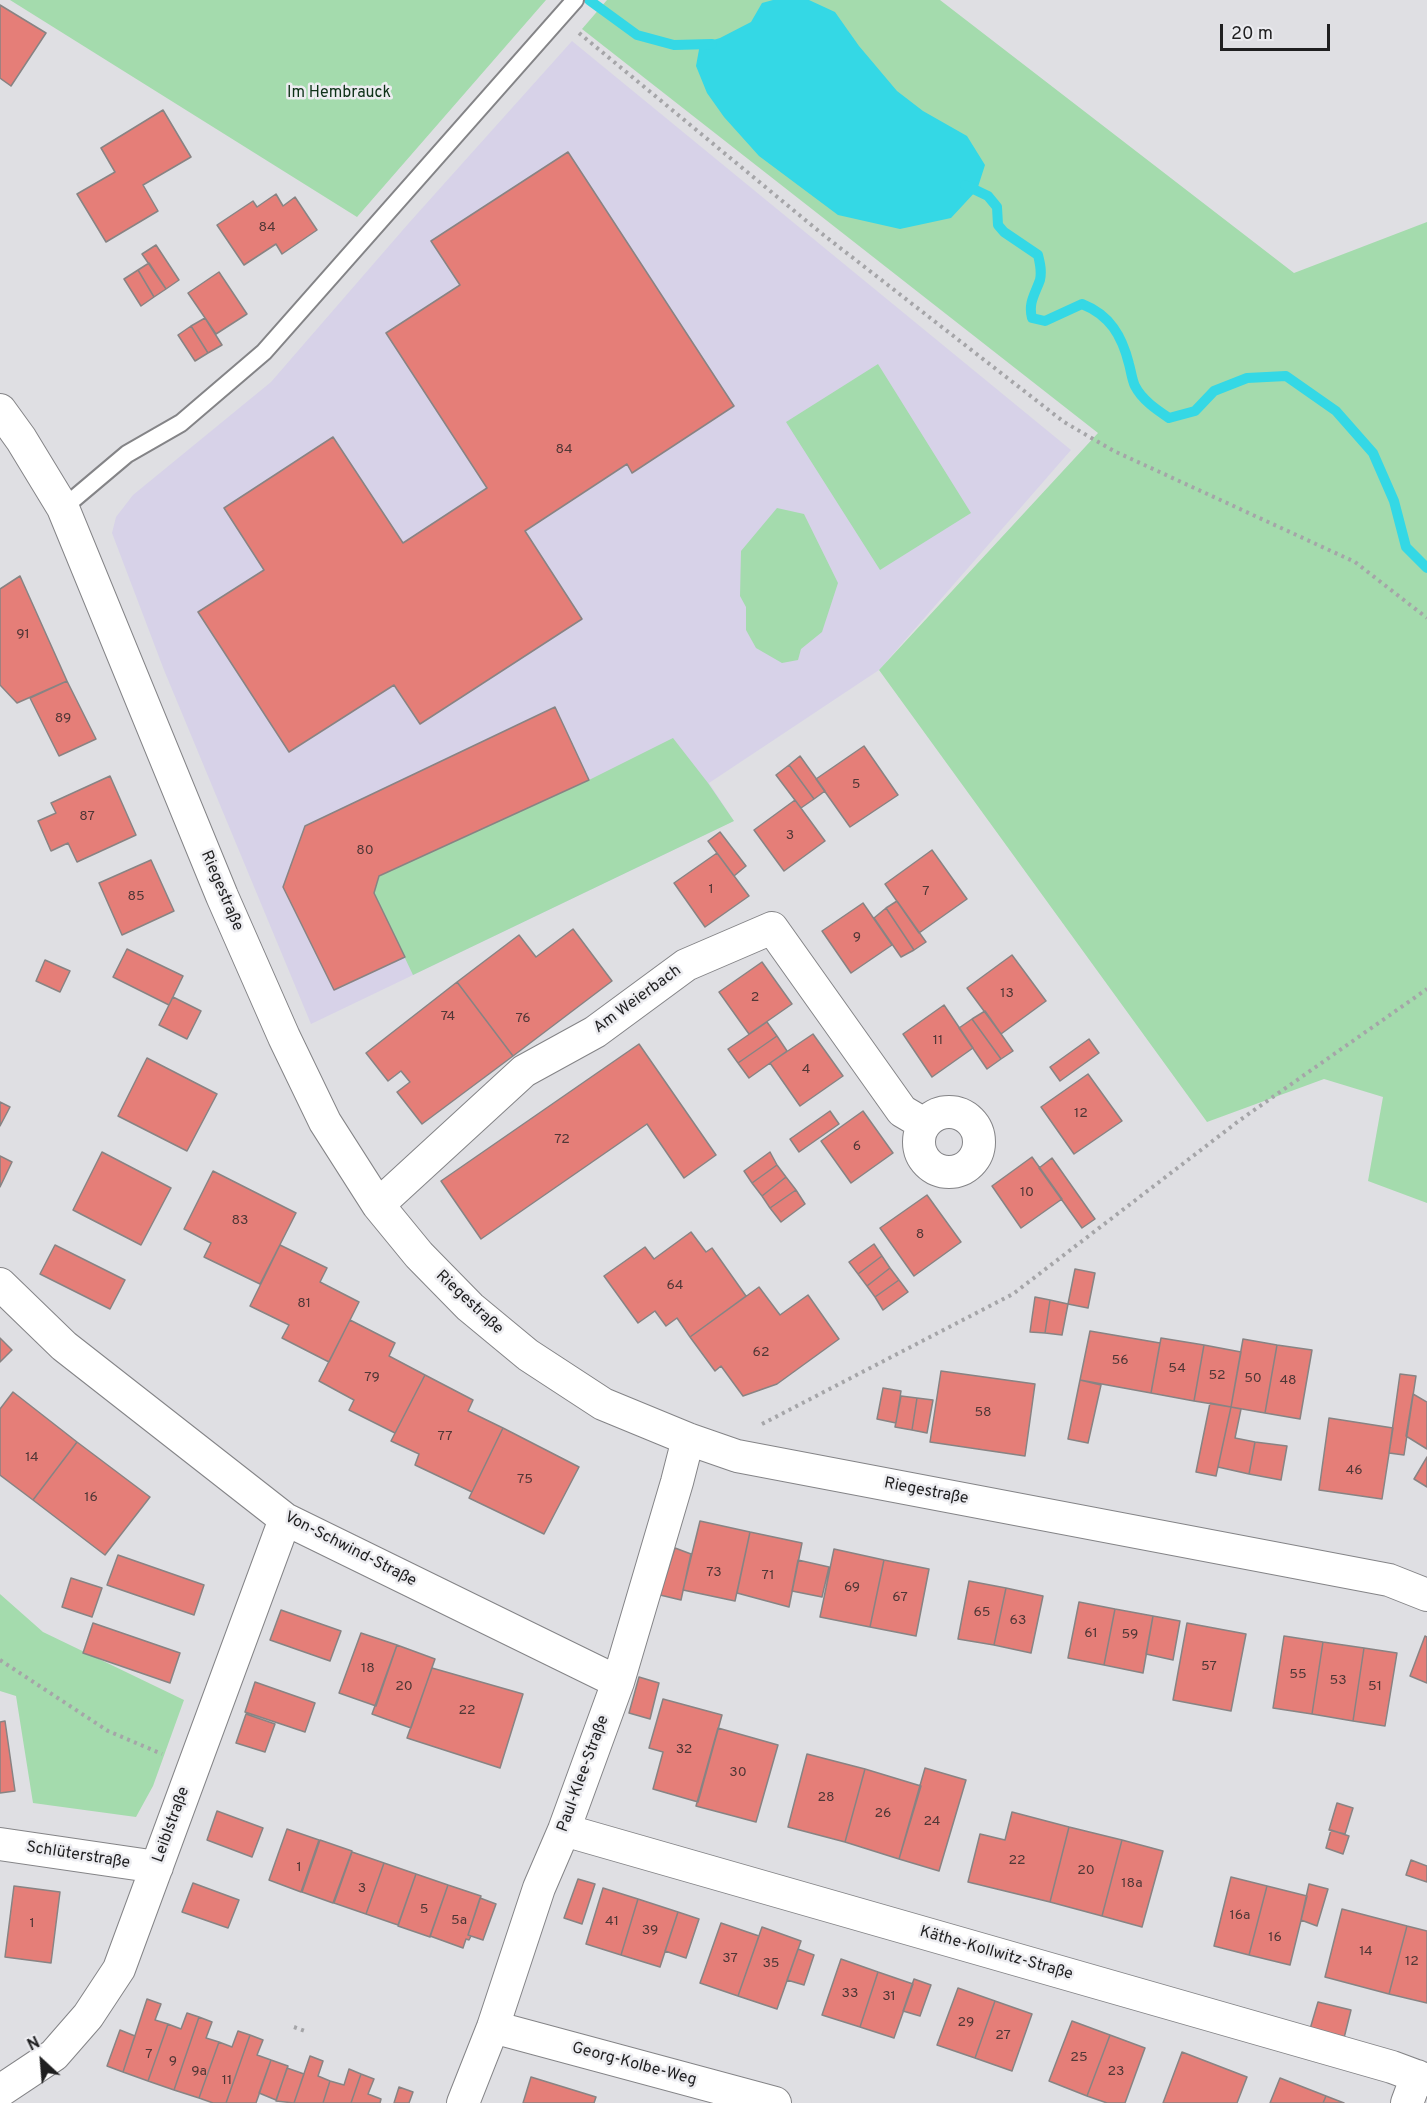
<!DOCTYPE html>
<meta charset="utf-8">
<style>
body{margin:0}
#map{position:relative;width:1427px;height:2103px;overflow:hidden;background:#dfdfe3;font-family:Overpass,sans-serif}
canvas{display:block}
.north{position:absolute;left:12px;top:2031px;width:60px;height:60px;-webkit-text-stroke:4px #ececf0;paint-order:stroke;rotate:334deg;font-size:16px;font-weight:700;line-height:24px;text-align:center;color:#1f1f20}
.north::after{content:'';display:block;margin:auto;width:21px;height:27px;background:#1f1f20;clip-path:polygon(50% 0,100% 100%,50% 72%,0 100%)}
.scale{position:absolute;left:1220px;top:24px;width:110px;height:27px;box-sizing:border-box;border:3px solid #1f1f20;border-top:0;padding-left:8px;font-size:18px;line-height:21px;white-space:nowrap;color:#1f1f20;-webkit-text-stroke:4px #ececf0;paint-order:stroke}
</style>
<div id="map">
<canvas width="1427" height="2103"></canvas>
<div class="north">N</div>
<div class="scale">20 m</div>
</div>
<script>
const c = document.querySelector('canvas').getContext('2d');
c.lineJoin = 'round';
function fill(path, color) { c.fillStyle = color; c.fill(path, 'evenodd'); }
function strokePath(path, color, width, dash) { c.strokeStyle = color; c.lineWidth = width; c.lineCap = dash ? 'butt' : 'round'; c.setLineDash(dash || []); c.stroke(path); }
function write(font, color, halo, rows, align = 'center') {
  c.font = font + ' Overpass,sans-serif'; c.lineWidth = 5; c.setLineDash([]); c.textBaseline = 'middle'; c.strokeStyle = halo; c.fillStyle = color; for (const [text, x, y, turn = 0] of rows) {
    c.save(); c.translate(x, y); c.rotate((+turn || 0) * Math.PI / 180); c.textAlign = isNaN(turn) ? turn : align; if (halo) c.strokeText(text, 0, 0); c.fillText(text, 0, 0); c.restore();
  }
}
const education = new Path2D(`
 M 572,41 L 1071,450 L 879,670 L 709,783 L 734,821 L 311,1024 L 164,670 L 112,533 L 116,517 L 133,495 L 271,382 L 408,224 Z`);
const green = new Path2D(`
 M 10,0 L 546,0 L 357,217 Z
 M 607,0 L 940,0 L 1294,273 L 1427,222 L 1427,1203 L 1368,1181 L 1383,1097 L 1324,1079 L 1207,1122 L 879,670 L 1098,433 L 582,29 Z
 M 878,364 L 971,513 L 880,570 L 786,422 Z
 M 777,508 L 804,514 L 838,583 L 822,632 L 801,649 L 798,660 L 782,663 L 756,648 L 746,630 L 746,607 L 740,596 L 741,551 Z
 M 673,738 L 708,783 L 734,821 L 413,975 L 374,893 L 379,876 L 589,780 Z
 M 0,1594 L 43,1632 L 184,1700 L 153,1786 L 136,1817 L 33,1803 L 16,1696 L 0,1691 Z`);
const water = new Path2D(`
 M 773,0 L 809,0 L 835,12 L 859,46 L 897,91 L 923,111 L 967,136 L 985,165 L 977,190 L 951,218 L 900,229 L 838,215 L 759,156 L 724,117 L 707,93 L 696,66 L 700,44 L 720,38 L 751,22 L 762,3 Z`);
const stream = new Path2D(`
 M 589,0 L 637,35 L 674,45 L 712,44
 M 965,185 L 988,196 L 997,207 L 998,225 L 1004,232 L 1038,255 C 1040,263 1042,271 1040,280 C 1035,294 1028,303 1032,318 L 1045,321 L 1082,304 C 1110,315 1122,336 1129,364 C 1131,371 1132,380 1135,386 C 1142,400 1157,410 1169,418 L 1195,411 L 1214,391 L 1247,378 L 1286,376 L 1336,411 L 1373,453 L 1394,501 L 1406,547 L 1427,568`);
const building = new Path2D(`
 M 0,5 L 46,33 L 11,86 L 0,78 Z
 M 163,110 L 191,157 L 143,185 L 158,211 L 106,242 L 77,194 L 115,172 L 101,148 Z
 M 568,152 L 734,406 L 632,473 L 627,464 L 525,531 L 582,619 L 420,724 L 394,685 L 289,752 L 198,612 L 264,570 L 224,508 L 333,437 L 403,543 L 487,488 L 386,333 L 460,285 L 431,241 Z
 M 276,194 L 283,206 L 295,197 L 317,230 L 282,254 L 276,244 L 244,265 L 217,225 L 253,201 L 257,207 Z
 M 156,245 L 179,280 L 166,289 L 142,254 Z
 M 149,263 L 166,289 L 154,297 L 138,270 Z
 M 138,270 L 154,297 L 141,306 L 124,279 Z
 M 219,272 L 247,314 L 216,334 L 188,293 Z
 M 205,318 L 222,345 L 208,353 L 191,326 Z
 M 191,326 L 208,353 L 195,361 L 178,335 Z
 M 20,576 L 67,681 L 17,703 L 0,685 L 0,589 Z
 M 67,681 L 96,739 L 59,756 L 30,698 Z
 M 555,707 L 589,780 L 379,876 L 374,893 L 405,957 L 334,990 L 283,887 L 305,826 Z
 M 864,746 L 898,795 L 850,827 L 816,779 Z
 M 800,756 L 825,791 L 814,799 L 789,765 Z
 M 789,765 L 814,799 L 801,808 L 776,775 Z
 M 110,776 L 136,835 L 77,862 L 68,843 L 51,851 L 38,821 L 56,813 L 51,803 Z
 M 795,800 L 825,841 L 784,871 L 754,830 Z
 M 720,832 L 746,866 L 734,876 L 708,841 Z
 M 932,850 L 967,899 L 919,933 L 885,884 Z
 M 717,853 L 749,896 L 705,927 L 674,883 Z
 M 151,860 L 174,911 L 122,935 L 99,883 Z
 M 897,901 L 926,942 L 914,950 L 886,908 Z
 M 863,903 L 892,945 L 851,973 L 822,931 Z
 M 886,908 L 914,950 L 901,957 L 874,918 Z
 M 573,929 L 612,981 L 513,1056 L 457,982 L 519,935 L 536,957 Z
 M 127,949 L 183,976 L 169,1005 L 113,977 Z
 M 1012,955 L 1046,1001 L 1001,1034 L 967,988 Z
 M 45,960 L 70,971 L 60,992 L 36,981 Z
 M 762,962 L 792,1004 L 749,1034 L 719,992 Z
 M 457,982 L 513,1056 L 422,1124 L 397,1092 L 410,1082 L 401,1071 L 388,1081 L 366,1053 Z
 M 173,997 L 201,1011 L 187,1039 L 159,1025 Z
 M 944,1005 L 973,1048 L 932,1077 L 903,1034 Z
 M 985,1011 L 1013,1051 L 1001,1059 L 972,1019 Z
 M 972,1019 L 1001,1059 L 987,1069 L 959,1028 Z
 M 767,1022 L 777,1036 L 738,1063 L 728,1049 Z
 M 813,1034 L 843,1076 L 800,1106 L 770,1063 Z
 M 777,1036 L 787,1051 L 749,1078 L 738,1063 Z
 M 1089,1039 L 1099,1053 L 1060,1081 L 1050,1067 Z
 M 639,1044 L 716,1155 L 684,1178 L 647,1124 L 481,1239 L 441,1181 Z
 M 147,1058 L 217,1094 L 187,1151 L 118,1116 Z
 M 1088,1074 L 1122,1121 L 1074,1154 L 1041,1107 Z
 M 0,1102 L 10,1107 L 0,1126 Z
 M 830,1111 L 839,1124 L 799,1152 L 790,1139 Z
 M 863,1111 L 893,1153 L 851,1183 L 821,1141 Z
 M 102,1152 L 171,1188 L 141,1245 L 73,1210 Z
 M 770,1152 L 777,1165 L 752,1183 L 744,1171 Z
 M 0,1156 L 12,1162 L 0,1187 Z
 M 1032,1157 L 1062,1199 L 1021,1228 L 992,1186 Z
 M 1052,1158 L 1095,1219 L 1082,1228 L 1039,1168 Z
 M 777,1165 L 786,1177 L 762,1196 L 752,1183 Z
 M 213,1171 L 296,1213 L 260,1284 L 204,1257 L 211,1243 L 184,1229 Z
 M 786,1177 L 796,1190 L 770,1208 L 762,1196 Z
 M 796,1190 L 805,1204 L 781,1222 L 770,1208 Z
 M 927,1195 L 961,1242 L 914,1276 L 880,1228 Z
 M 691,1232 L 706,1252 L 712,1248 L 746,1296 L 690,1337 L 677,1318 L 666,1326 L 655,1311 L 638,1323 L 604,1276 L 645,1247 L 654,1259 Z
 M 874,1244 L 882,1256 L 858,1274 L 849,1262 Z
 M 55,1245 L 125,1280 L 110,1309 L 40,1274 Z
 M 280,1245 L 327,1268 L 320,1282 L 359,1302 L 329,1362 L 282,1338 L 289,1325 L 250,1306 Z
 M 882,1256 L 890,1268 L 867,1286 L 858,1274 Z
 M 890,1268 L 899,1280 L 875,1297 L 867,1286 Z
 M 1075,1269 L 1095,1273 L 1088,1308 L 1068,1304 Z
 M 899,1280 L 908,1292 L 883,1310 L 875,1297 Z
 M 759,1287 L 780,1315 L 808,1295 L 839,1339 L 777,1384 L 743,1396 L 721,1366 L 715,1371 L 690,1337 Z
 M 1035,1297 L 1050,1300 L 1045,1333 L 1030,1332 Z
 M 1050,1300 L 1068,1304 L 1062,1335 L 1045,1333 Z
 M 350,1320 L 395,1343 L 389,1356 L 425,1375 L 395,1433 L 349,1410 L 354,1400 L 319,1381 Z
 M 1090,1331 L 1160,1343 L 1151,1393 L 1080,1380 Z
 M 0,1338 L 12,1350 L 0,1362 Z
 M 1161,1338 L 1204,1345 L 1194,1401 L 1151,1393 Z
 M 1243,1339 L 1277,1345 L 1265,1413 L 1231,1407 Z
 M 1204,1345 L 1241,1352 L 1231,1407 L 1194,1401 Z
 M 1277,1345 L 1312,1350 L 1300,1419 L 1265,1413 Z
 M 941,1371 L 1035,1384 L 1025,1456 L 930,1442 Z
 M 1400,1374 L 1416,1376 L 1404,1455 L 1389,1453 Z
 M 425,1375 L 473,1400 L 468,1411 L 503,1428 L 472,1492 L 415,1465 L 419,1454 L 391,1441 Z
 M 1080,1380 L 1101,1385 L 1088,1443 L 1068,1439 Z
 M 883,1388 L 901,1391 L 896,1423 L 877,1419 Z
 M 13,1392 L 77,1442 L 33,1500 L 0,1475 L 0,1409 Z
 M 1413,1394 L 1427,1402 L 1427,1449 L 1406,1436 Z
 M 901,1396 L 917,1398 L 912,1430 L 895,1427 Z
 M 917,1398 L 933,1400 L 927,1433 L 912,1430 Z
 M 1210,1403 L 1231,1407 L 1216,1476 L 1196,1472 Z
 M 1231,1407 L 1241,1409 L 1235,1438 L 1255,1442 L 1249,1474 L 1218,1467 Z
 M 1329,1418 L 1393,1428 L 1382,1499 L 1319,1490 Z
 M 503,1428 L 579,1467 L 544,1534 L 469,1498 Z
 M 77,1442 L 150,1497 L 105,1555 L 33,1500 Z
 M 1255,1442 L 1287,1446 L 1281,1480 L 1249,1474 Z
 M 1427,1457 L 1427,1487 L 1414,1479 Z
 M 700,1521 L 750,1532 L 735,1601 L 683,1590 Z
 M 750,1532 L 802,1543 L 789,1607 L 737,1593 Z
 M 675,1548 L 691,1554 L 681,1600 L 660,1595 Z
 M 834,1549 L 884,1560 L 870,1627 L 820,1617 Z
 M 118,1555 L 204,1585 L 194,1615 L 107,1585 Z
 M 798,1560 L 829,1567 L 822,1597 L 792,1591 Z
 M 884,1560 L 929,1569 L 916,1636 L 870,1627 Z
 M 71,1578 L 102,1588 L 92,1617 L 62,1607 Z
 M 969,1581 L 1006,1588 L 994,1645 L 958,1639 Z
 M 1006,1588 L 1043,1596 L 1031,1653 L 994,1645 Z
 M 1079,1602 L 1115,1609 L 1104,1665 L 1068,1658 Z
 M 1115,1609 L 1153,1616 L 1143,1673 L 1104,1665 Z
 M 281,1610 L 341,1631 L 330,1661 L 270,1640 Z
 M 1153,1616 L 1180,1621 L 1173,1660 L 1146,1654 Z
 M 93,1623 L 180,1653 L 170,1683 L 83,1653 Z
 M 1187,1623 L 1246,1634 L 1231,1711 L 1173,1700 Z
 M 361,1633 L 397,1645 L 376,1706 L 339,1693 Z
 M 1284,1636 L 1323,1642 L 1312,1714 L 1273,1708 Z
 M 1425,1636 L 1427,1637 L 1427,1683 L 1410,1676 Z
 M 1323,1642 L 1364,1648 L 1353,1721 L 1312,1714 Z
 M 397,1645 L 435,1659 L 411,1728 L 372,1714 Z
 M 1364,1648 L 1397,1653 L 1385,1726 L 1353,1721 Z
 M 432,1668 L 523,1694 L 500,1768 L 407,1738 Z
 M 639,1677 L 659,1683 L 650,1719 L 629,1713 Z
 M 255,1682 L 315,1703 L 305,1732 L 245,1712 Z
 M 663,1699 L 722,1715 L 698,1802 L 653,1789 L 663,1752 L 649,1748 Z
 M 246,1714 L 275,1724 L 265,1752 L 236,1743 Z
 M 5,1721 L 15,1791 L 0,1793 L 0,1722 Z
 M 718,1728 L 778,1745 L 756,1822 L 696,1806 Z
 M 807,1754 L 865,1769 L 845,1842 L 788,1827 Z
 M 925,1768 L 966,1780 L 939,1871 L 899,1859 Z
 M 865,1769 L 921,1786 L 899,1859 L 845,1842 Z
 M 1337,1803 L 1353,1808 L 1345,1834 L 1329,1830 Z
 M 217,1811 L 263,1828 L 252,1857 L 207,1840 Z
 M 1012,1812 L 1069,1827 L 1050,1902 L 968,1882 L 980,1834 L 1005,1840 Z
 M 1069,1827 L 1122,1840 L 1102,1916 L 1050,1902 Z
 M 287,1829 L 319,1840 L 301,1892 L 269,1880 Z
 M 1331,1830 L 1349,1836 L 1343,1854 L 1326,1848 Z
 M 320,1840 L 352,1851 L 333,1903 L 302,1892 Z
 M 1122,1840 L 1163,1851 L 1142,1927 L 1102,1916 Z
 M 352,1852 L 384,1863 L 366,1914 L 334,1903 Z
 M 1411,1860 L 1427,1866 L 1427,1882 L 1406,1875 Z
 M 384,1863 L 416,1874 L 398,1925 L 366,1914 Z
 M 416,1874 L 448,1885 L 430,1937 L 398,1926 Z
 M 1231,1877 L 1267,1886 L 1249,1955 L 1214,1946 Z
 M 578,1879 L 595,1884 L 582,1924 L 564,1918 Z
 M 193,1883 L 239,1900 L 228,1928 L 182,1912 Z
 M 1309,1884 L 1328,1889 L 1317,1926 L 1301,1920 Z
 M 448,1885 L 481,1896 L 468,1935 L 471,1936 L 469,1940 L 466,1939 L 463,1948 L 430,1936 Z
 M 14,1886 L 60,1892 L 51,1963 L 5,1957 Z
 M 1267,1886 L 1307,1896 L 1290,1965 L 1249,1955 Z
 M 603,1888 L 638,1899 L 621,1955 L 586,1944 Z
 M 480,1898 L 496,1904 L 483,1940 L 468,1935 Z
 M 638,1899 L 678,1912 L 660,1967 L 621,1955 Z
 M 1342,1909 L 1407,1926 L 1389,1994 L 1325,1977 Z
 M 678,1912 L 699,1919 L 686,1958 L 665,1951 Z
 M 721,1923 L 759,1936 L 738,1996 L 700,1983 Z
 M 1407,1926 L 1427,1931 L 1427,2003 L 1389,1994 Z
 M 762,1927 L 801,1941 L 777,2009 L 738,1996 Z
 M 798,1949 L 814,1955 L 804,1985 L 787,1980 Z
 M 841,1959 L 878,1972 L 860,2027 L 822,2015 Z
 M 878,1972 L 913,1984 L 894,2038 L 860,2027 Z
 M 914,1979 L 931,1985 L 920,2016 L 903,2011 Z
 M 958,1988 L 995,2001 L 975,2058 L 937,2045 Z
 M 147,1999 L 161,2004 L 155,2020 L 168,2024 L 148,2081 L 123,2072 Z
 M 995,2001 L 1032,2014 L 1012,2071 L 975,2058 Z
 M 1318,2002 L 1351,2010 L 1344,2038 L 1310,2029 Z
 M 187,2013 L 199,2017 L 174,2090 L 148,2081 L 168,2024 L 181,2029 Z
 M 199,2017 L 212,2022 L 206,2038 L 219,2042 L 199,2098 L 174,2090 Z
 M 1072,2021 L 1110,2035 L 1087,2096 L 1049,2081 Z
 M 120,2030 L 135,2036 L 123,2072 L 107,2066 Z
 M 238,2031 L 250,2035 L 226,2103 L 213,2103 L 199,2098 L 219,2042 L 232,2047 Z
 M 250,2035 L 263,2040 L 257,2055 L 271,2060 L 256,2103 L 226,2103 Z
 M 1110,2035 L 1145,2048 L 1125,2103 L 1107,2103 L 1087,2096 Z
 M 1182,2052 L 1247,2077 L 1237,2103 L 1163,2103 Z
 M 310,2056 L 323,2061 L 318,2076 L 330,2081 L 323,2103 L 294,2103 Z
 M 271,2060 L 288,2066 L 276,2100 L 259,2093 Z
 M 287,2068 L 304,2074 L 294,2103 L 276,2101 Z
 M 349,2069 L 361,2074 L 351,2103 L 323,2103 L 330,2081 L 344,2085 Z
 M 361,2074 L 374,2079 L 368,2094 L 381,2099 L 380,2103 L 351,2103 Z
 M 531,2077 L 596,2097 L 594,2103 L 523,2103 Z
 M 1280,2078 L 1326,2096 L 1323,2103 L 1270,2103 Z
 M 399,2087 L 413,2092 L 409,2103 L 394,2103 Z
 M 1326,2096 L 1344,2103 L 1323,2103 Z`);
const path = new Path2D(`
 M 579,33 L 821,233 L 1064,422 L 1114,451 L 1355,562 L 1427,618
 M 762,1424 L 1013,1294 L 1240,1120 L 1427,989
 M 0,1660 L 108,1731 L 162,1754
 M 294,2027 L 305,2031`);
const service = new Path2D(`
 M 63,508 L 127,454 L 181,423 L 264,352 L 575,0`);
const minor = new Path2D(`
 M 0,410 L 21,439 L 63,508 L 222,896 L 284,1037 L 325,1122 L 378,1205 L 419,1255 L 470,1307 L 528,1355 L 603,1404 L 688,1439 L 737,1456 L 1389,1580 L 1427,1595
 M919 1142a30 30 0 1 1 60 0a30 30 0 1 1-60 0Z
 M 378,1205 L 524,1071 L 595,1032 L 686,965 L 772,928 L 902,1111 L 924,1124
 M 0,1284 L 64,1346 L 285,1519 L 618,1682
 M 564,1830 L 1392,2067 L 1427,2080
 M 0,1844 L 157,1867
 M 493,2027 L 775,2103
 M 0,2091 L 54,2055 L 88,2016 L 119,1969 L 285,1519
 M 463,2103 L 493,2027 L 539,1888 L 564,1830 L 618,1682 L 677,1482 L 688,1439
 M 1407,2103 L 1417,2076`);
const numberNames = [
 ["84",267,228],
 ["84",564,450],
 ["91",23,635],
 ["89",63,719],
 ["5",856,785],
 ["87",87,817],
 ["3",790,836],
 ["80",365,851],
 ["1",711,890],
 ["7",926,892],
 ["85",136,897],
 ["9",857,938],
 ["13",1007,994],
 ["2",755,998],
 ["74",448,1017],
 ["76",523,1019],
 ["11",938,1041],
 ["4",806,1070],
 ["12",1081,1114],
 ["72",562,1140],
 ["6",857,1147],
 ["10",1027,1193],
 ["83",240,1221],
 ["8",920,1235],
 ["64",675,1286],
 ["81",304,1304],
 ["62",761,1353],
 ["56",1120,1361],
 ["54",1177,1369],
 ["52",1217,1376],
 ["79",372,1378],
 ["50",1253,1379],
 ["48",1288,1381],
 ["58",983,1413],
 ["77",445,1437],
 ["14",32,1458],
 ["46",1354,1471],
 ["75",525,1480],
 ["16",91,1498],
 ["73",714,1573],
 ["71",768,1576],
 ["69",852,1588],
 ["67",900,1598],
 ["65",982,1613],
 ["63",1018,1621],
 ["61",1091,1634],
 ["59",1130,1635],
 ["57",1209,1667],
 ["18",368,1669],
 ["55",1298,1675],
 ["53",1338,1681],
 ["20",404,1687],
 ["51",1375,1687],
 ["22",467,1711],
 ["32",684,1750],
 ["30",738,1773],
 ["28",826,1798],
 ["26",883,1814],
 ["24",932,1822],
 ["22",1017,1861],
 ["1",299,1868],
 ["20",1086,1871],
 ["18a",1132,1884],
 ["3",362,1889],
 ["5",424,1910],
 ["16a",1240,1916],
 ["5a",459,1921],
 ["41",612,1922],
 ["1",32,1924],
 ["39",650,1931],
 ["16",1275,1938],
 ["14",1366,1952],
 ["37",730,1959],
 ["12",1412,1962],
 ["35",771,1964],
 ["33",850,1994],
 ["31",889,1997],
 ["29",966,2023],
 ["27",1003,2036],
 ["7",149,2055],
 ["25",1079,2058],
 ["9",173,2062],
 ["9a",199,2072],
 ["23",1116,2072],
 ["11",227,2081]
];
const parkNames = [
 ["Im Hembrauck",339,94]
];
const streetNames = [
 ["Riegestraße",221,891,67],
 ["Am Weierbach",638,1000,-36],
 ["Riegestraße",469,1303,43],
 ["Riegestraße",926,1492,11],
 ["Von-Schwind-Straße",350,1550,27],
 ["Paul-Klee-Straße",584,1774,-70],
 ["Leiblstraße",172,1825,-70],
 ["Schlüterstraße",78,1856,9],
 ["Käthe-Kollwitz-Straße",996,1954,16],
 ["Georg-Kolbe-Weg",634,2065,15]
];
fill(education, '#d7d2e8');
fill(green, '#a4dbad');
fill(water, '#34d8e5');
strokePath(stream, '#34d8e5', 10);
fill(building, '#e57e78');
strokePath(building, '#888383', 1.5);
strokePath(service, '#848487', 20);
strokePath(minor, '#848487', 34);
strokePath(path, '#a5a5a8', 4, [3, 4.5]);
strokePath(service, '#fff', 16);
strokePath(minor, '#fff', 32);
write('14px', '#503736', null, numberNames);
write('16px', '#0d3117', '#ececf0', parkNames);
write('16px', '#1f1f20', '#ececf0', streetNames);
</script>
